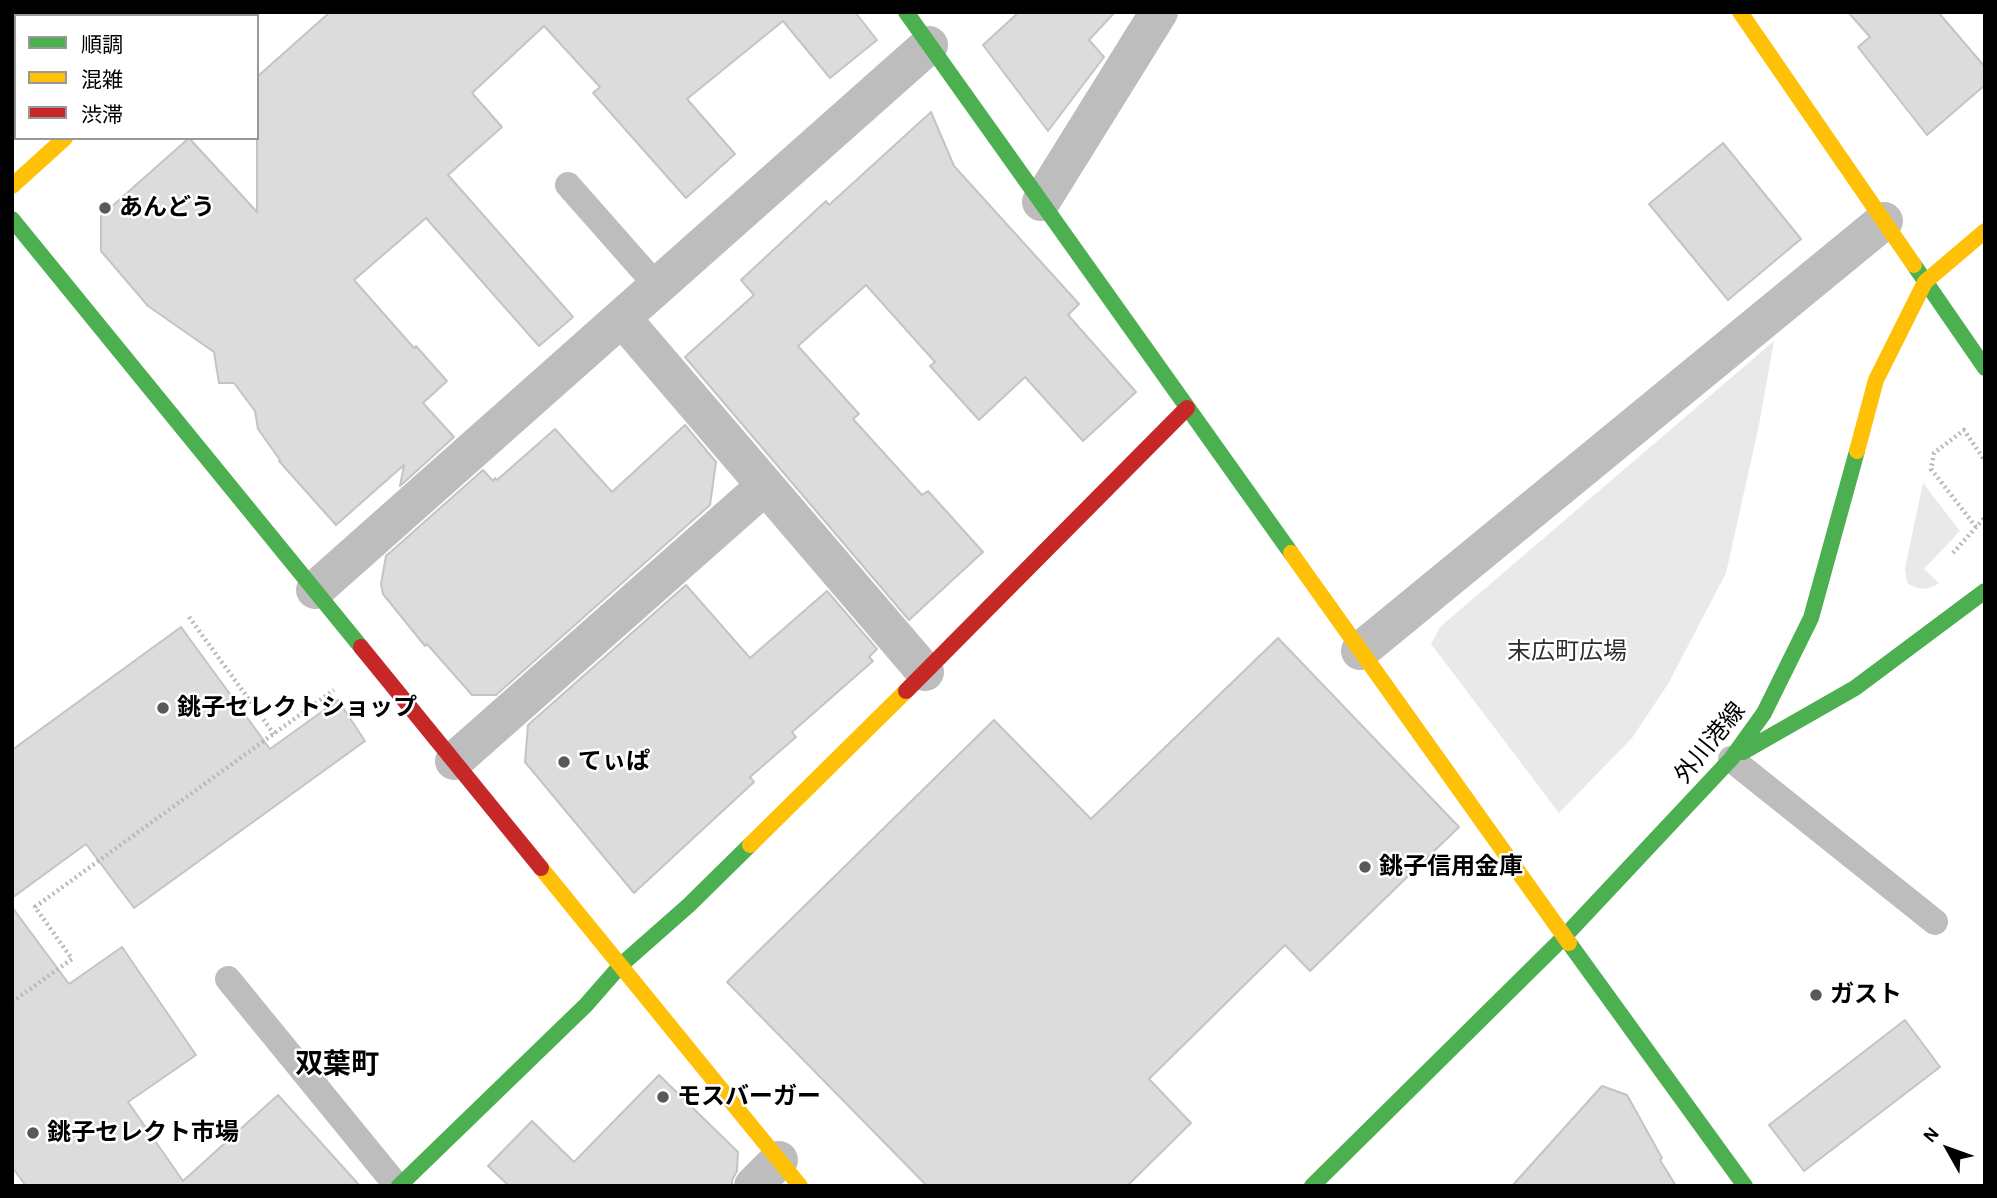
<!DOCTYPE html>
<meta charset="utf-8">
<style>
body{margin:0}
#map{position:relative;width:1997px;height:1198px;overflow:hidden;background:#fff;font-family:"Alegreya Sans","Noto Sans JP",sans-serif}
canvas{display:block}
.frame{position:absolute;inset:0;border:14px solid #000;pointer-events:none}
.legend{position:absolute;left:14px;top:14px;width:245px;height:126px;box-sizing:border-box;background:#fff;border:2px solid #999;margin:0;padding:9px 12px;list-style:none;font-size:21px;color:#000}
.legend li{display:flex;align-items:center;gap:14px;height:35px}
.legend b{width:35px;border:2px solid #999}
.north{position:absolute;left:1913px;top:1114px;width:70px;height:70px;-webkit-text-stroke:5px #fff;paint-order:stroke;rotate:310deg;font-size:19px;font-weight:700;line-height:28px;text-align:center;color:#000}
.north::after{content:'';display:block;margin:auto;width:24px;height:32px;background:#000;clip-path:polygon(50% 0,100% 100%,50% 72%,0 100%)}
</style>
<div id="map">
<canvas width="1997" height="1198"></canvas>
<div class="frame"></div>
<ul class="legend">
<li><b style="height:9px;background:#4caf50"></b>順調</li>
<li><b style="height:9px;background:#ffc107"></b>混雑</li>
<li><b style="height:9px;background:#c62828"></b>渋滞</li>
</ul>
<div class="north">N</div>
</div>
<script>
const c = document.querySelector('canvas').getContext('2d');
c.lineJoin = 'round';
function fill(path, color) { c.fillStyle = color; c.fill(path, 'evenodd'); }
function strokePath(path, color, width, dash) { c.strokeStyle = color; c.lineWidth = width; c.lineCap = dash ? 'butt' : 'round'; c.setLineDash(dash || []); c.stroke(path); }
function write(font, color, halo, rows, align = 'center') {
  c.font = font + ' "Alegreya Sans","Noto Sans JP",sans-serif'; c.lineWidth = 5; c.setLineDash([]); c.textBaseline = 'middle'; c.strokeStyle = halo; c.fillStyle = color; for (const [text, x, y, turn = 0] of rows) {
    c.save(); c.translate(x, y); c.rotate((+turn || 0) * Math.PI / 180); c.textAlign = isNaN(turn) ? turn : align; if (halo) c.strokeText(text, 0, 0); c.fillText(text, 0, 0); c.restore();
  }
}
const green = new Path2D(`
 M 1774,341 L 1759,425 L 1726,573 L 1668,684 L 1632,738 L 1559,813 L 1431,644 L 1440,627 Z
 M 1923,483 L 1960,531 L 1924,569 L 1939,583 C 1926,591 1919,590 1907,583 L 1905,568 Z`);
const building = new Path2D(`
 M 330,12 L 855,12 L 877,40 L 830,78 L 783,21 L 687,99 L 735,154 L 686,198 L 593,93 L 600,87 L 544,26 L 472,93 L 502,127 L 448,175 L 573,317 L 539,346 L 426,218 L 354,280 L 414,348 L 416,346 L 447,381 L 423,403 L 454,437 L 400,486 L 404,465 L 336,525 L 279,461 L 280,460 L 258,429 L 255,411 L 234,383 L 219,383 L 214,352 L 148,306 L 101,251 L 101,216 L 189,138 L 257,212 L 257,77 Z
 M 1019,12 L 1115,12 L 1089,40 L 1104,57 L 1048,131 L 983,45 Z
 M 1848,12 L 1938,12 L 1985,67 L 1985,85 L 1927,135 L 1858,47 L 1870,37 Z
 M 931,112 L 954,166 L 1079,304 L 1068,315 L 1136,392 L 1083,441 L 1025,377 L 979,420 L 930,366 L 935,362 L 866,285 L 798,346 L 859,414 L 853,419 L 922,495 L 928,491 L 983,552 L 909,620 L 685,357 L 754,295 L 741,280 L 826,201 L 829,205 Z
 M 1723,143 L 1801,239 L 1728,300 L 1649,204 Z
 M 685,425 L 716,462 L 710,505 L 496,695 L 472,695 L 427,644 L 425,646 L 383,594 L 381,584 L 386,556 L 483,470 L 493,481 L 495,478 L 497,480 L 555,429 L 612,492 Z
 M 686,585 L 750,658 L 827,591 L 877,649 L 869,657 L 873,661 L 792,732 L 796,737 L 750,777 L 754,782 L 634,893 L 525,762 L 528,725 Z
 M 181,627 L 270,749 L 338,700 L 365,741 L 134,908 L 86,844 L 12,898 L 12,750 Z
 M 1278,638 L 1459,827 L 1310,971 L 1285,945 L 1149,1079 L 1191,1123 L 1127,1186 L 927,1186 L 727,982 L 994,720 L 1091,819 Z
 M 12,907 L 69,984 L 122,947 L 196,1055 L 128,1102 L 183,1181 L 278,1095 L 360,1186 L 26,1186 L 12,1167 Z
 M 1905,1020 L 1940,1067 L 1804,1171 L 1769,1125 Z
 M 659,1075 L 738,1152 L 737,1171 L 732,1180 L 732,1186 L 509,1186 L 488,1166 L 532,1121 L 574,1162 Z
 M 1602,1086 L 1627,1095 L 1662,1158 L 1660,1160 L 1676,1186 L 1512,1186 Z`);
const path = new Path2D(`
 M 1976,527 L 1931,469 L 1934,453 L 1964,430 L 1985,461
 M 1953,553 L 1985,517
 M 189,617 L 274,734
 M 12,1002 L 72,959 L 35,907 L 334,690`);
const lane = new Path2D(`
 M 568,185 L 658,287
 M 1731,759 L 1935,922
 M 228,979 L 397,1186`);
const street = new Path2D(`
 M 1041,202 L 1159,12
 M 622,318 L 925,672
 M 315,590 L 929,45
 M 1360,651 L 1884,221
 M 454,761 L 765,486
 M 753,1186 L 779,1160`);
const fast = new Path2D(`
 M 906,12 L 1291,553
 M 12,219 L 361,647
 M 1914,265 L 1985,368
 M 1743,752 L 1855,688 L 1985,591
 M 1569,943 L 1745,1186
 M 399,1186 L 586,1005 L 621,965 L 689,905 L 750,845
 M 1312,1186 L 1564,937 L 1731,759 L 1764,713 L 1811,618 L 1857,451`);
const slow = new Path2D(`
 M 1740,12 L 1914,265
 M 201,16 L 205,12
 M 12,186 L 65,138
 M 1857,451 L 1876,380 L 1925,282 L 1985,231
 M 1291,553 L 1569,943
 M 750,845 L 906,691
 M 541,868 L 800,1186`);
const jam = new Path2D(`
 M 361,647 L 541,868
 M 906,691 L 1187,408`);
const markers = [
 [105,208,7,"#595959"],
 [163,708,7,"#595959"],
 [564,762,7,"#595959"],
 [1365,867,7,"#595959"],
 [1816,995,7,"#595959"],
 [663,1097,7,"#595959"],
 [33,1133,7,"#595959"]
];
const poiNames = [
 ["あんどう",119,208],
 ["銚子セレクトショップ",177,708],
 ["てぃぱ",578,762],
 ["銚子信用金庫",1379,867],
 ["ガスト",1830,995],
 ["モスバーガー",677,1097],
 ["銚子セレクト市場",47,1133]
];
const parkNames = [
 ["末広町広場",1567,652]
];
const streetNames = [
 ["外川港線",1710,743,-51]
];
const quarterNames = [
 ["双葉町",337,1065]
];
fill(green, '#e9e9e9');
fill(building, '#dcdcdc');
strokePath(building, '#c4c4c4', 2);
strokePath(path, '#b8b8b8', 4.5, [2, 3.5]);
strokePath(lane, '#bdbdbd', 26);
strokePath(street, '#bdbdbd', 38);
strokePath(fast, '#4caf50', 16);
strokePath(slow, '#ffc107', 16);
strokePath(jam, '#c62828', 16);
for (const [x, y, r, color] of markers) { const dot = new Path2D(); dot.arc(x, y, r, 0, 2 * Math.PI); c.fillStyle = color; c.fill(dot); strokePath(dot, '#fff', 2.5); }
write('bold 24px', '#000', '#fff', poiNames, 'left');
write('24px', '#2e2e2e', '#fff', parkNames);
write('24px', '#000', '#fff', streetNames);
write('bold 28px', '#000', '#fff', quarterNames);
</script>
